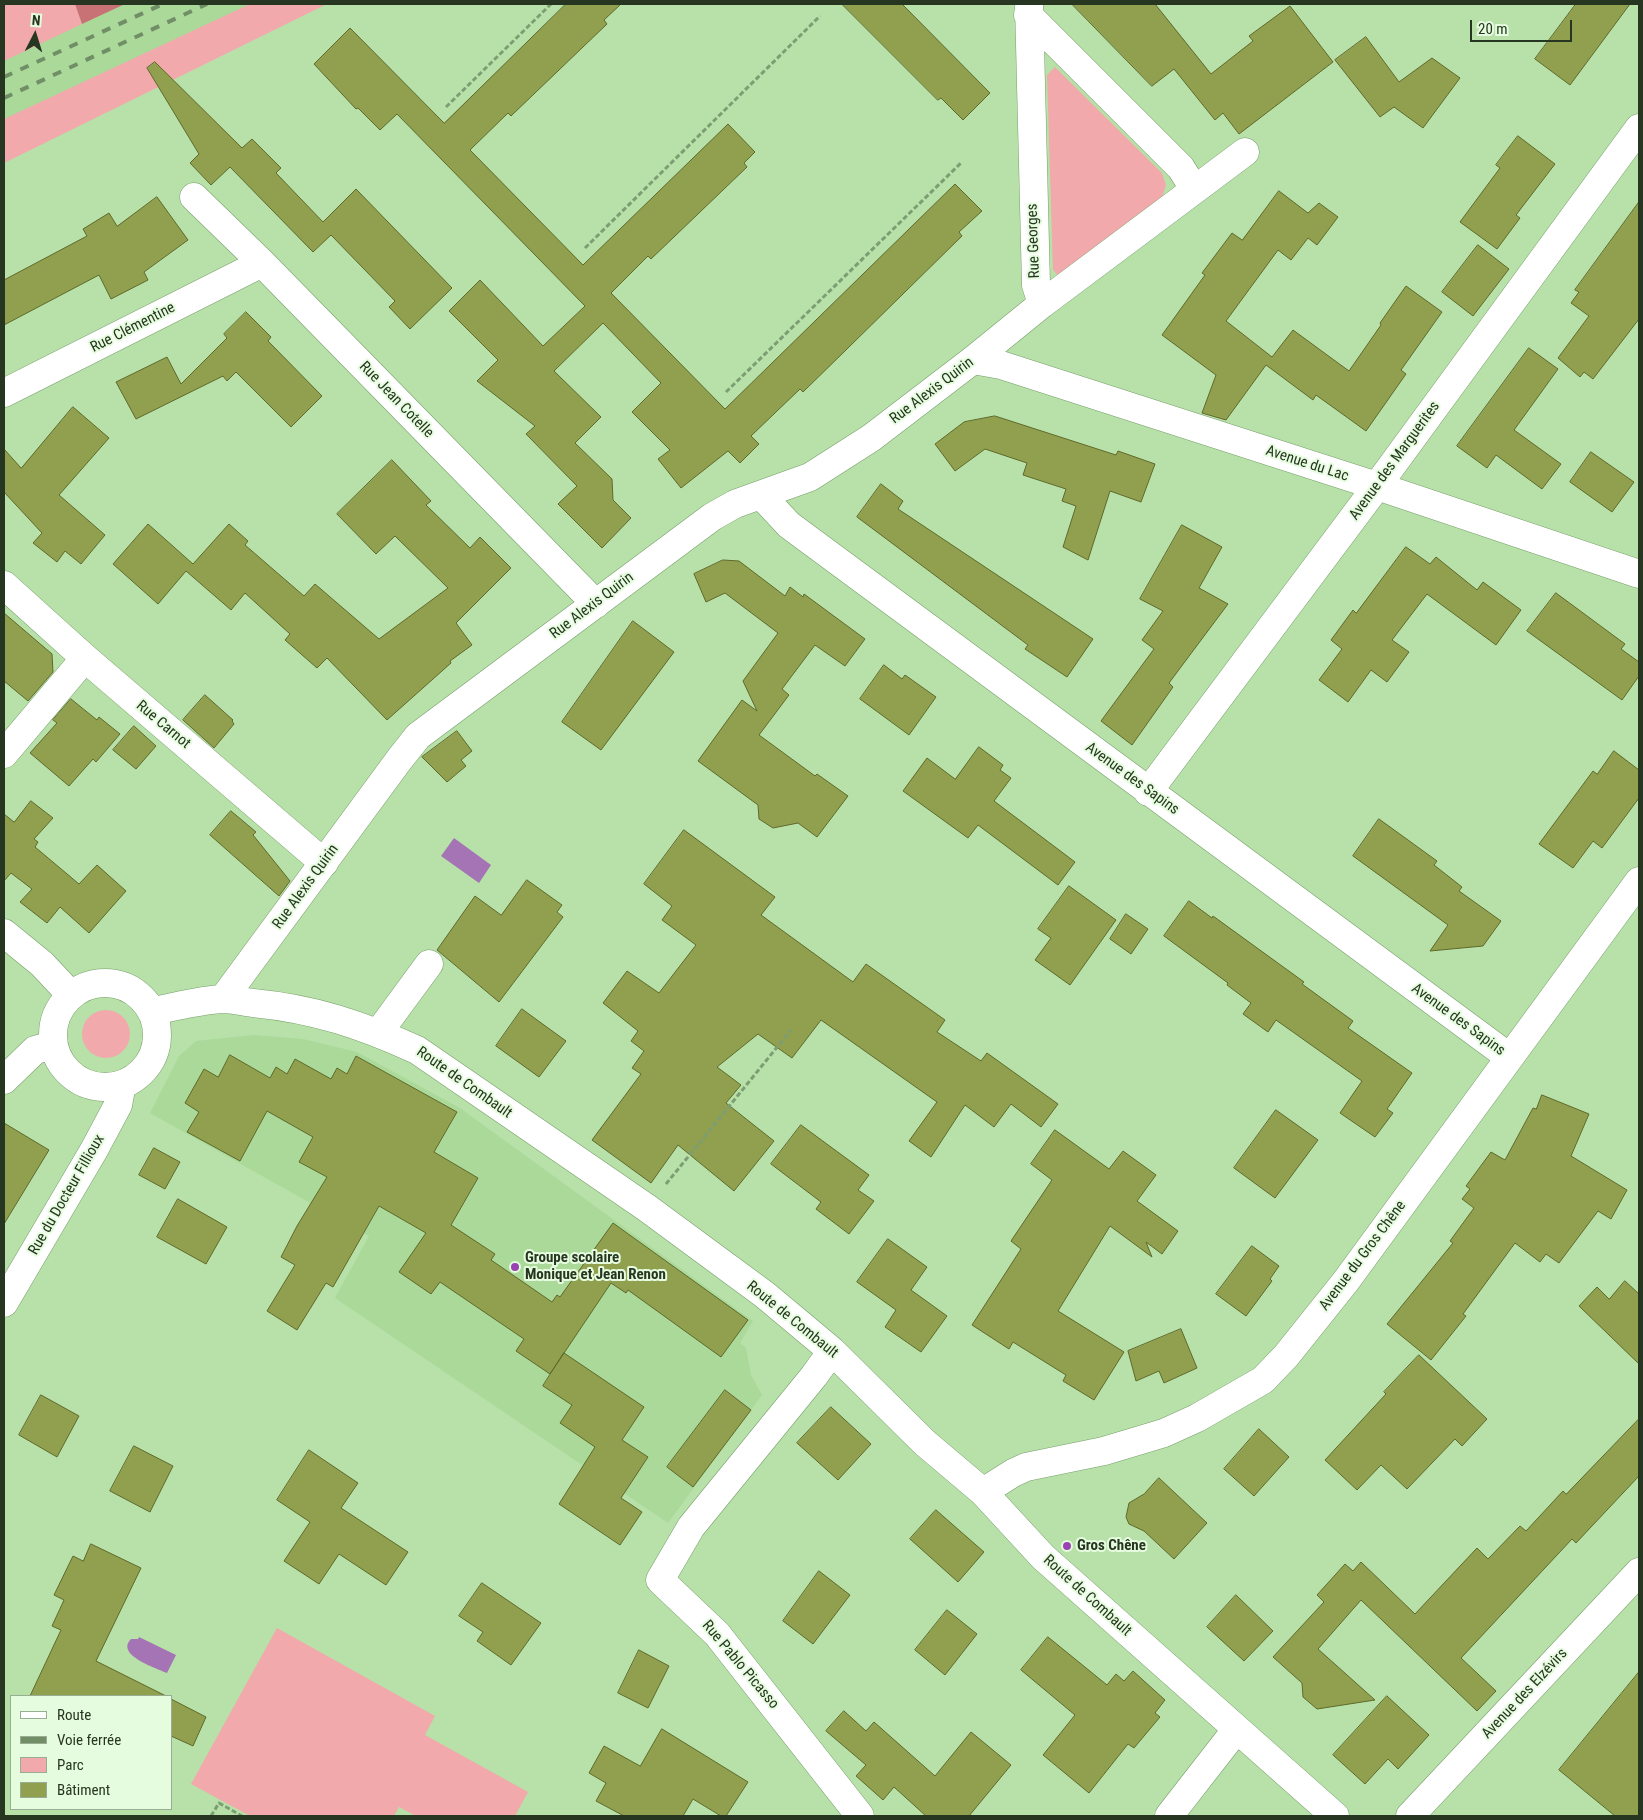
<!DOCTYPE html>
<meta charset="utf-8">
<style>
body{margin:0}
#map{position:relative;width:1643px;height:1820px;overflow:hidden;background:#b7e1a9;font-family:"Roboto Condensed",sans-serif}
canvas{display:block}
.frame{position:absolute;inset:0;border:5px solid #263620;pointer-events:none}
.legend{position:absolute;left:10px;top:1695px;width:162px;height:115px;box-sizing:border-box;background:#e6fcdf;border:1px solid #99ad93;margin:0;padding:6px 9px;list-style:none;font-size:15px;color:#263620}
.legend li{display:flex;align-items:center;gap:10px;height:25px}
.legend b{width:25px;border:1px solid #99ad93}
.north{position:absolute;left:10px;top:10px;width:50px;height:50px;-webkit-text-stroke:4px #e6fcdf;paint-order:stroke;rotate:5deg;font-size:14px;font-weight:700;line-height:20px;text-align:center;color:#263620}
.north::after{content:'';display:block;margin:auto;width:18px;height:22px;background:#263620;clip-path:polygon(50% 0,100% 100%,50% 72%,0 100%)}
.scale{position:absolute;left:1470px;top:20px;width:102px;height:22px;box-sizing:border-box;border:2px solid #263620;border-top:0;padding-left:6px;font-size:15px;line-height:18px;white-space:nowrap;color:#263620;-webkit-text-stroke:4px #e6fcdf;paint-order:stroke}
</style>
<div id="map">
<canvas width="1643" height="1820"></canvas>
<div class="frame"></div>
<ul class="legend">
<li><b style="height:6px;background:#fff"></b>Route</li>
<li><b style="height:6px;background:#718e67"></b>Voie ferrée</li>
<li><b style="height:14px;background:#f2a9ab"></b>Parc</li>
<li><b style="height:14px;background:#91a04f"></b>Bâtiment</li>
</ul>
<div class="north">N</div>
<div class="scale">20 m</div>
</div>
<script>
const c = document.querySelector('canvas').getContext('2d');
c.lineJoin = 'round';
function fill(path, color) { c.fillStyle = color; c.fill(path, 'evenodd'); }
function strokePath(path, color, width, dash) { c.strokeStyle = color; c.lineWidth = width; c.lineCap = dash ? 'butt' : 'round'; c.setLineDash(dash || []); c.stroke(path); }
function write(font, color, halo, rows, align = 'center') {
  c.font = font + ' "Roboto Condensed",sans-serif'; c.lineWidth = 4; c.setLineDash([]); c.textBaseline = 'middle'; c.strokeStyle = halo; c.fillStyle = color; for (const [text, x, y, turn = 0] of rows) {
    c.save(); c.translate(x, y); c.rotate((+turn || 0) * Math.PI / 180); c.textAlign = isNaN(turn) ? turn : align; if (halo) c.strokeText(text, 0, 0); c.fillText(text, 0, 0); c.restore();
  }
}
const built = new Path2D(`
 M 4,4 L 314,4 L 4,159 Z
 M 254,1035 L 303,1039 L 357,1052 L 460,1108 L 753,1321 L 740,1343 L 746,1348 L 751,1375 L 762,1395 L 668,1523 L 335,1298 L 369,1236 L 150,1113 L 179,1056 L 196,1041 Z`);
const green = new Path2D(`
 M 4,4 L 75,4 L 82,24 L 4,61 Z
 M 250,4 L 327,4 L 4,163 L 4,119 Z
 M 1055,67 L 1162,173 L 1166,185 L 1162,198 L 1059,277 L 1053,270 L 1047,75 Z
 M82 1034a24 24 0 1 1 48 0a24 24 0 1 1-48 0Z
 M 277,1628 L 435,1716 L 425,1735 L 528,1792 L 515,1816 L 416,1816 L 399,1807 L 394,1816 L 250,1816 L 191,1784 Z`);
const forest = new Path2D(`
 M 75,4 L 125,4 L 82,24 Z`);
const water = new Path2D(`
 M 454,838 L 491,865 L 479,883 L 441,856 Z
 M 139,1637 L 176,1655 L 167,1673 C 156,1668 115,1655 131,1639 L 138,1639 Z`);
const building = new Path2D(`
 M 566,4 L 621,4 L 604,20 L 607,24 L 511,116 L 508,113 L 470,150 L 583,265 L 728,124 L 755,152 L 744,163 L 747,167 L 651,259 L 648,256 L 611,293 L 725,409 L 955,184 L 982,211 L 959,232 L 962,236 L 848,348 L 803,392 L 800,389 L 751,436 L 759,444 L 740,463 L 728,451 L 681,488 L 658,459 L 670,450 L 632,412 L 661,383 L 603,323 L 554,371 L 601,417 L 575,443 L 612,479 L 613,500 L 631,518 L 602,548 L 558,504 L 577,486 L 526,434 L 535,426 L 477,381 L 498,360 L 449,311 L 480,280 L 543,346 L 585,306 L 397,114 L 380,130 L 358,108 L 356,109 L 314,64 L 350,28 L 444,123 Z
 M 842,4 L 902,4 L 990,93 L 963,120 L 941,98 L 938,100 Z
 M 1072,4 L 1155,4 L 1211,74 L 1253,41 L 1249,36 L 1290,6 L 1333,62 L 1239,134 L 1223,113 L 1215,120 L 1174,69 L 1152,86 Z
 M 1576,4 L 1630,4 L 1570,85 L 1535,59 Z
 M 1366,37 L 1399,82 L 1432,58 L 1460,78 L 1423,128 L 1394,107 L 1380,117 L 1335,60 Z
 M 155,62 L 242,148 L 252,139 L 281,168 L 276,173 L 323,222 L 356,189 L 452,288 L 410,329 L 389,307 L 395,301 L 331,235 L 313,252 L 230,167 L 211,185 L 190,163 L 199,154 L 147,68 Z
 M 1518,136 L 1555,164 L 1516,215 L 1520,218 L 1497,249 L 1460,222 L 1500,168 L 1496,165 Z
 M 1279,191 L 1308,213 L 1319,203 L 1338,217 L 1317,245 L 1308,238 L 1291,260 L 1278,250 L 1226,321 L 1272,357 L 1293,330 L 1349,371 L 1381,325 L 1380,323 L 1406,286 L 1442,312 L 1401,370 L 1406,374 L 1366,431 L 1316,395 L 1313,400 L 1266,365 L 1226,420 L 1202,413 L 1216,375 L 1162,335 L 1205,275 L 1202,273 L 1232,233 L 1242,240 Z
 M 157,197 L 188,240 L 144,272 L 148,280 L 111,299 L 99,275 L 4,325 L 4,280 L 87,236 L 83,229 L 109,213 L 117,226 Z
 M 1639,202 L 1639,319 L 1593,379 L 1584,372 L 1580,377 L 1558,358 L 1589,316 L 1571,303 L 1579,292 L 1575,290 Z
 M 1478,245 L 1509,269 L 1473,316 L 1442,292 Z
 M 246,312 L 271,337 L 268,341 L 322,396 L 291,427 L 236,372 L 227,381 L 223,376 L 136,419 L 116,382 L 167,357 L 181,384 L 227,338 L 224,334 Z
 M 1529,348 L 1558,369 L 1514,430 L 1561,464 L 1542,489 L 1496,455 L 1487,468 L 1457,446 Z
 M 73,407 L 109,438 L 59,495 L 105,535 L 81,564 L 65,551 L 57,562 L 33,543 L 42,533 L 4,492 L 4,449 L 21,468 Z
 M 995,416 L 1116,455 L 1118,451 L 1155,464 L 1141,502 L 1110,491 L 1088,560 L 1063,547 L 1076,506 L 1062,501 L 1066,489 L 1023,475 L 1027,463 L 985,449 L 955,471 L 935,444 L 964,422 Z
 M 1591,452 L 1634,482 L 1612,512 L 1570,482 Z
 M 392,460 L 431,501 L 426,505 L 470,548 L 480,537 L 511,568 L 456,623 L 472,645 L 450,661 L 451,663 L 387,720 L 327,658 L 317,668 L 285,640 L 290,634 L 245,593 L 231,610 L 186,571 L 158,604 L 113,564 L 148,524 L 193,564 L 229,524 L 248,541 L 245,545 L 304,596 L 315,584 L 379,639 L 448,588 L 395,536 L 376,554 L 337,514 Z
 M 881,484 L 903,501 L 898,509 L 1093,639 L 1067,677 L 1025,649 L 1028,645 L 857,517 Z
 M 1182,525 L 1222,547 L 1199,588 L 1228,604 L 1169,683 L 1173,687 L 1132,745 L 1101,721 L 1154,649 L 1142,640 L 1163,611 L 1140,599 Z
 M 1406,547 L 1430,564 L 1436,557 L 1477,590 L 1483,582 L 1521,610 L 1496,645 L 1427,594 L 1392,640 L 1409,652 L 1387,682 L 1371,670 L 1348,702 L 1319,680 L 1342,649 L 1331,640 L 1353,610 L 1356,613 Z
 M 723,560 L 739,561 L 785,596 L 790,587 L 803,597 L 804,594 L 865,639 L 845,666 L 815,645 L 782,689 L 789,695 L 759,735 L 815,776 L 817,774 L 848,796 L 817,837 L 798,823 L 773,828 L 759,819 L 758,805 L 698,761 L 742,700 L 757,711 L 743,681 L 778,633 L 725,593 L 706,602 L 694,574 Z
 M 1556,593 L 1625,644 L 1621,649 L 1639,662 L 1639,676 L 1622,700 L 1527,631 Z
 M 4,613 L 52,654 L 53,672 L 28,701 L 4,681 Z
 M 633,621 L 674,652 L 601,750 L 562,722 Z
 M 884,665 L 902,679 L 905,675 L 936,697 L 909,735 L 860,699 Z
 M 205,695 L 233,720 L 232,721 L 234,724 L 214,748 L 183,720 Z
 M 71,699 L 97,720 L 99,717 L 120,734 L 96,762 L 93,759 L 69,786 L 30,753 L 57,723 L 53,720 Z
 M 134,726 L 156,746 L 136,769 L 113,750 Z
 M 457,731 L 472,751 L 461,760 L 466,766 L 447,782 L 422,757 Z
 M 979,747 L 1003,765 L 1000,770 L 1011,778 L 994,801 L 1075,862 L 1058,885 L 978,825 L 968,838 L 903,791 L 927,758 L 955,779 Z
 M 1614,751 L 1639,770 L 1639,798 L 1602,848 L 1593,841 L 1573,868 L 1539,844 L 1593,771 L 1597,774 Z
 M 31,801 L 53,818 L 34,839 L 38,842 L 35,847 L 79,884 L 97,865 L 126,891 L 89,933 L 60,907 L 47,923 L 20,902 L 32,889 L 11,873 L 4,881 L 4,814 L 14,822 Z
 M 231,811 L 256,832 L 253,835 L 290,881 L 279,896 L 210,835 Z
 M 1379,819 L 1437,861 L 1434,865 L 1462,887 L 1459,891 L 1501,921 L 1483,946 L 1430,951 L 1448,925 L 1353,856 Z
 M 684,830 L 775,897 L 761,915 L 853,982 L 866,964 L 945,1020 L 937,1032 L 981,1061 L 987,1053 L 1058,1104 L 1041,1127 L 1011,1104 L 994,1127 L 965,1105 L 931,1157 L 909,1141 L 937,1102 L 821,1020 L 792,1058 L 758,1034 L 717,1067 L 741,1085 L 726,1103 L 774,1141 L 734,1191 L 678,1145 L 651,1183 L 592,1140 L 641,1074 L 632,1068 L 644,1051 L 631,1041 L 638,1031 L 603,1003 L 627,971 L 659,993 L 696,945 L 662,920 L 672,906 L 644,884 Z
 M 527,880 L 562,905 L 557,912 L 563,917 L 499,1002 L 437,950 L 475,896 L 501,915 Z
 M 1069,886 L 1116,920 L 1070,985 L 1035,960 L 1051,938 L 1038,929 Z
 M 1189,901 L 1212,918 L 1213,916 L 1304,982 L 1302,984 L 1353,1021 L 1348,1028 L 1412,1073 L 1387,1109 L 1393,1113 L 1375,1137 L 1340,1113 L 1362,1081 L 1276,1020 L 1268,1032 L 1243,1014 L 1251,1003 L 1227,985 L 1228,983 L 1164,936 Z
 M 1126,914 L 1148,929 L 1131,954 L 1110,939 Z
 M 522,1009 L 566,1041 L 539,1077 L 496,1046 Z
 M 230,1055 L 270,1078 L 276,1067 L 287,1074 L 295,1059 L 331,1079 L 337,1068 L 347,1074 L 356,1056 L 457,1112 L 434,1152 L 478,1178 L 451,1225 L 495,1254 L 491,1260 L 552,1302 L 557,1295 L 560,1297 L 613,1223 L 748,1320 L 721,1357 L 628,1290 L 626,1293 L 611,1283 L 550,1374 L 516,1351 L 524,1339 L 440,1282 L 431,1294 L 399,1272 L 426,1233 L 379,1206 L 333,1287 L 326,1283 L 297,1330 L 267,1311 L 295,1265 L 281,1257 L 297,1226 L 327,1177 L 299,1162 L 313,1137 L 267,1111 L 240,1161 L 187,1132 L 199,1112 L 185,1103 L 204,1069 L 218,1077 Z
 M 1542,1095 L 1589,1114 L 1571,1156 L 1627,1190 L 1611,1219 L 1598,1211 L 1559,1263 L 1546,1254 L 1540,1262 L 1515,1243 L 1463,1314 L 1466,1316 L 1431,1360 L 1387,1324 L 1453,1243 L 1450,1241 L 1474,1208 L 1462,1199 L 1470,1189 L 1466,1186 L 1491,1152 L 1505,1160 L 1533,1108 L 1536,1109 Z
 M 1276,1110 L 1318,1140 L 1275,1198 L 1234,1168 Z
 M 4,1123 L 49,1150 L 4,1224 Z
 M 801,1125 L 869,1175 L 858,1190 L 874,1201 L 849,1234 L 816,1209 L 821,1202 L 771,1164 Z
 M 1055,1130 L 1109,1169 L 1123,1151 L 1156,1175 L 1137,1201 L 1178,1231 L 1162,1254 L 1146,1242 L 1152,1257 L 1110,1226 L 1058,1311 L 1124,1352 L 1094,1400 L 1063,1381 L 1066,1375 L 1013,1342 L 1009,1349 L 972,1325 L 1021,1249 L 1011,1241 L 1052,1180 L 1031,1164 Z
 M 154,1148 L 180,1162 L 165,1189 L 139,1175 Z
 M 178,1199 L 227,1227 L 206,1264 L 157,1237 Z
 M 888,1239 L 927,1267 L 911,1290 L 947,1316 L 921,1352 L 885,1327 L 896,1310 L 857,1282 Z
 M 1252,1246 L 1279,1266 L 1270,1279 L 1272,1281 L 1246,1316 L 1216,1294 Z
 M 1625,1281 L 1639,1294 L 1639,1364 L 1579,1306 L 1597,1287 L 1609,1299 Z
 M 1181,1329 L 1197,1368 L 1164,1383 L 1159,1371 L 1136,1381 L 1128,1351 Z
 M 564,1353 L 644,1407 L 622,1440 L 648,1457 L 621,1498 L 642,1512 L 620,1545 L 559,1504 L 595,1447 L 560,1423 L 572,1405 L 543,1386 Z
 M 1419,1355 L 1487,1419 L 1462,1446 L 1455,1439 L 1407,1489 L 1381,1465 L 1357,1490 L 1325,1460 L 1386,1394 L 1384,1392 Z
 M 725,1390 L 751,1410 L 693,1487 L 667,1467 Z
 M 41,1395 L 79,1416 L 57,1457 L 19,1435 Z
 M 831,1407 L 871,1444 L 838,1480 L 797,1443 Z
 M 1639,1419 L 1639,1476 L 1576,1543 L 1572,1539 L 1461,1658 L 1496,1691 L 1477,1711 L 1361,1600 L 1318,1649 L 1375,1700 L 1317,1709 L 1303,1697 L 1302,1683 L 1273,1657 L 1324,1602 L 1317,1595 L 1345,1564 L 1353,1571 L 1361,1562 L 1415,1614 L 1477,1548 L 1488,1559 L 1520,1526 L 1526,1531 L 1563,1491 L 1566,1494 Z
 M 1259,1429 L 1289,1457 L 1254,1496 L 1224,1469 Z
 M 134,1446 L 173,1466 L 150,1512 L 110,1491 Z
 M 309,1450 L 358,1483 L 341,1508 L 408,1552 L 386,1585 L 339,1554 L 319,1584 L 284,1561 L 310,1522 L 277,1500 Z
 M 1159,1478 L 1207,1523 L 1174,1559 L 1144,1531 L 1129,1524 L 1126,1517 L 1129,1503 L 1144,1494 Z
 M 936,1510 L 984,1552 L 958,1582 L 910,1539 Z
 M 91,1544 L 141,1568 L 96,1661 L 166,1696 L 30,1696 L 61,1630 L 52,1626 L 64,1600 L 54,1595 L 73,1556 L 83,1561 Z
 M 819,1571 L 850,1595 L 813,1644 L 783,1621 Z
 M 482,1583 L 541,1623 L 511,1665 L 477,1641 L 483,1632 L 459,1616 Z
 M 1236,1595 L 1273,1631 L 1244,1661 L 1207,1627 Z
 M 947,1610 L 977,1634 L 945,1675 L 915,1650 Z
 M 1048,1637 L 1107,1685 L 1116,1674 L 1124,1681 L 1133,1671 L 1165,1700 L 1155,1713 L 1160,1717 L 1134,1748 L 1128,1744 L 1089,1793 L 1043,1755 L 1075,1715 L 1021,1670 Z
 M 639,1650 L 669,1666 L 648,1708 L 618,1693 Z
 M 1639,1672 L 1639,1816 L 1615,1816 L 1559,1770 Z
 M 1387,1696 L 1429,1735 L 1398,1769 L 1388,1759 L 1365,1784 L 1333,1755 Z
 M 171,1699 L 206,1717 L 193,1746 L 171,1736 Z
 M 844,1711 L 866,1731 L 874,1722 L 935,1776 L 971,1732 L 1011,1765 L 969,1816 L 926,1816 L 894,1787 L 883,1800 L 856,1776 L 866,1765 L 826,1731 Z
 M 662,1729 L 748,1782 L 726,1816 L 721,1816 L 693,1799 L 683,1816 L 624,1816 L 596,1801 L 606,1783 L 589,1773 L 604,1746 L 640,1766 Z`);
const path = new Path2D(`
 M 446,107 L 551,4
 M 585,248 L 820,16
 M 726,392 L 962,162
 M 666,1184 L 791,1030
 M 211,1816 L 219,1803 L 242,1816`);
const minor = new Path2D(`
 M 1029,4 L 1036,285 L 1042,304
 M 1028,15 L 1181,168 L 1194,189
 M 194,197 L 262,263 L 596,604
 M 973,360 L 1001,365 L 1377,486 L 1639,574
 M 4,393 L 262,263
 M 761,495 L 789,525 L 1509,1057
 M 4,585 L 85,658 L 324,863
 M 4,754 L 85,658
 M 1148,792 L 1377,486 L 1639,128
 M 4,933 L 42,964 L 71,995
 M53 1035a52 52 0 1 1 104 0a52 52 0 1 1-104 0Z
 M 223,999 L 399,760 L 418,736 L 712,517 L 735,504 L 810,477 L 871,438 L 973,360 L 1042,304 L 1245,152
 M 152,1011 C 175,1007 199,1000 223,999 C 233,999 244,1002 253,1003 C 315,1009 362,1025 417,1050 L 647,1208 L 765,1295 L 832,1351 L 925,1443 L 983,1492 L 1043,1557 L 1335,1816
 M 379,1032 L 429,964
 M 4,1080 L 35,1050 L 53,1045
 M 4,1303 L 94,1150 L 118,1105 L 122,1084
 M 832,1351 L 814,1376 L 691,1527 L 660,1580 L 717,1634 L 860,1816
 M 983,1492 L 1013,1473 L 1026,1467 L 1104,1451 L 1164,1433 L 1197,1418 L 1263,1380 L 1286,1356 L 1346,1281 L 1639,881
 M 1169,1816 L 1236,1730
 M 1410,1816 L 1639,1572`);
const rail = new Path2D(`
 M 4,77 L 163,4
 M 4,98 L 207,4`);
const markers = [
 [515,1267,5,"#9843b1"],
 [1067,1546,5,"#9843b1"]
];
const streetNames = [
 ["Rue Georges",1034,241,-92],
 ["Rue Clémentine",133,328,-27],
 ["Rue Alexis Quirin",932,391,-37],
 ["Rue Jean Cotelle",396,400,46],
 ["Avenue des Marguerites",1395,461,-54],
 ["Avenue du Lac",1307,464,18],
 ["Rue Alexis Quirin",592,606,-37],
 ["Rue Carnot",163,725,40],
 ["Avenue des Sapins",1132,779,36],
 ["Rue Alexis Quirin",306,887,-54],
 ["Avenue des Sapins",1458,1020,36],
 ["Route de Combault",464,1083,35],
 ["Rue du Docteur Fillioux",67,1195,-60],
 ["Avenue du Gros Chêne",1363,1256,-53],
 ["Route de Combault",792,1320,39],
 ["Route de Combault",1087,1596,42],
 ["Rue Pablo Picasso",740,1665,50],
 ["Avenue des Elzévirs",1525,1694,-47]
];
const poiNames = [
 ["Groupe scolaire",525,1258],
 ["Monique et Jean Renon",525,1275],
 ["Gros Chêne",1077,1546]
];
fill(built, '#aad99a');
fill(green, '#f2a9ab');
fill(forest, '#c87276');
fill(water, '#a574b5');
fill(building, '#91a04f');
strokePath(building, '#5e692a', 1);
strokePath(minor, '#779f6a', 29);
strokePath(path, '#7d9d72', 3, [5, 2.5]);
strokePath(minor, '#fff', 28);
strokePath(rail, '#718e67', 4, [9, 9]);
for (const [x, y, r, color] of markers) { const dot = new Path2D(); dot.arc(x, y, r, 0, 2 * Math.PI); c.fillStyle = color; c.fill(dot); strokePath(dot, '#e6fcdf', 2); }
write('15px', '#263620', '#e6fcdf', streetNames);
write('bold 15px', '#263620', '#e6fcdf', poiNames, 'left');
</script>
